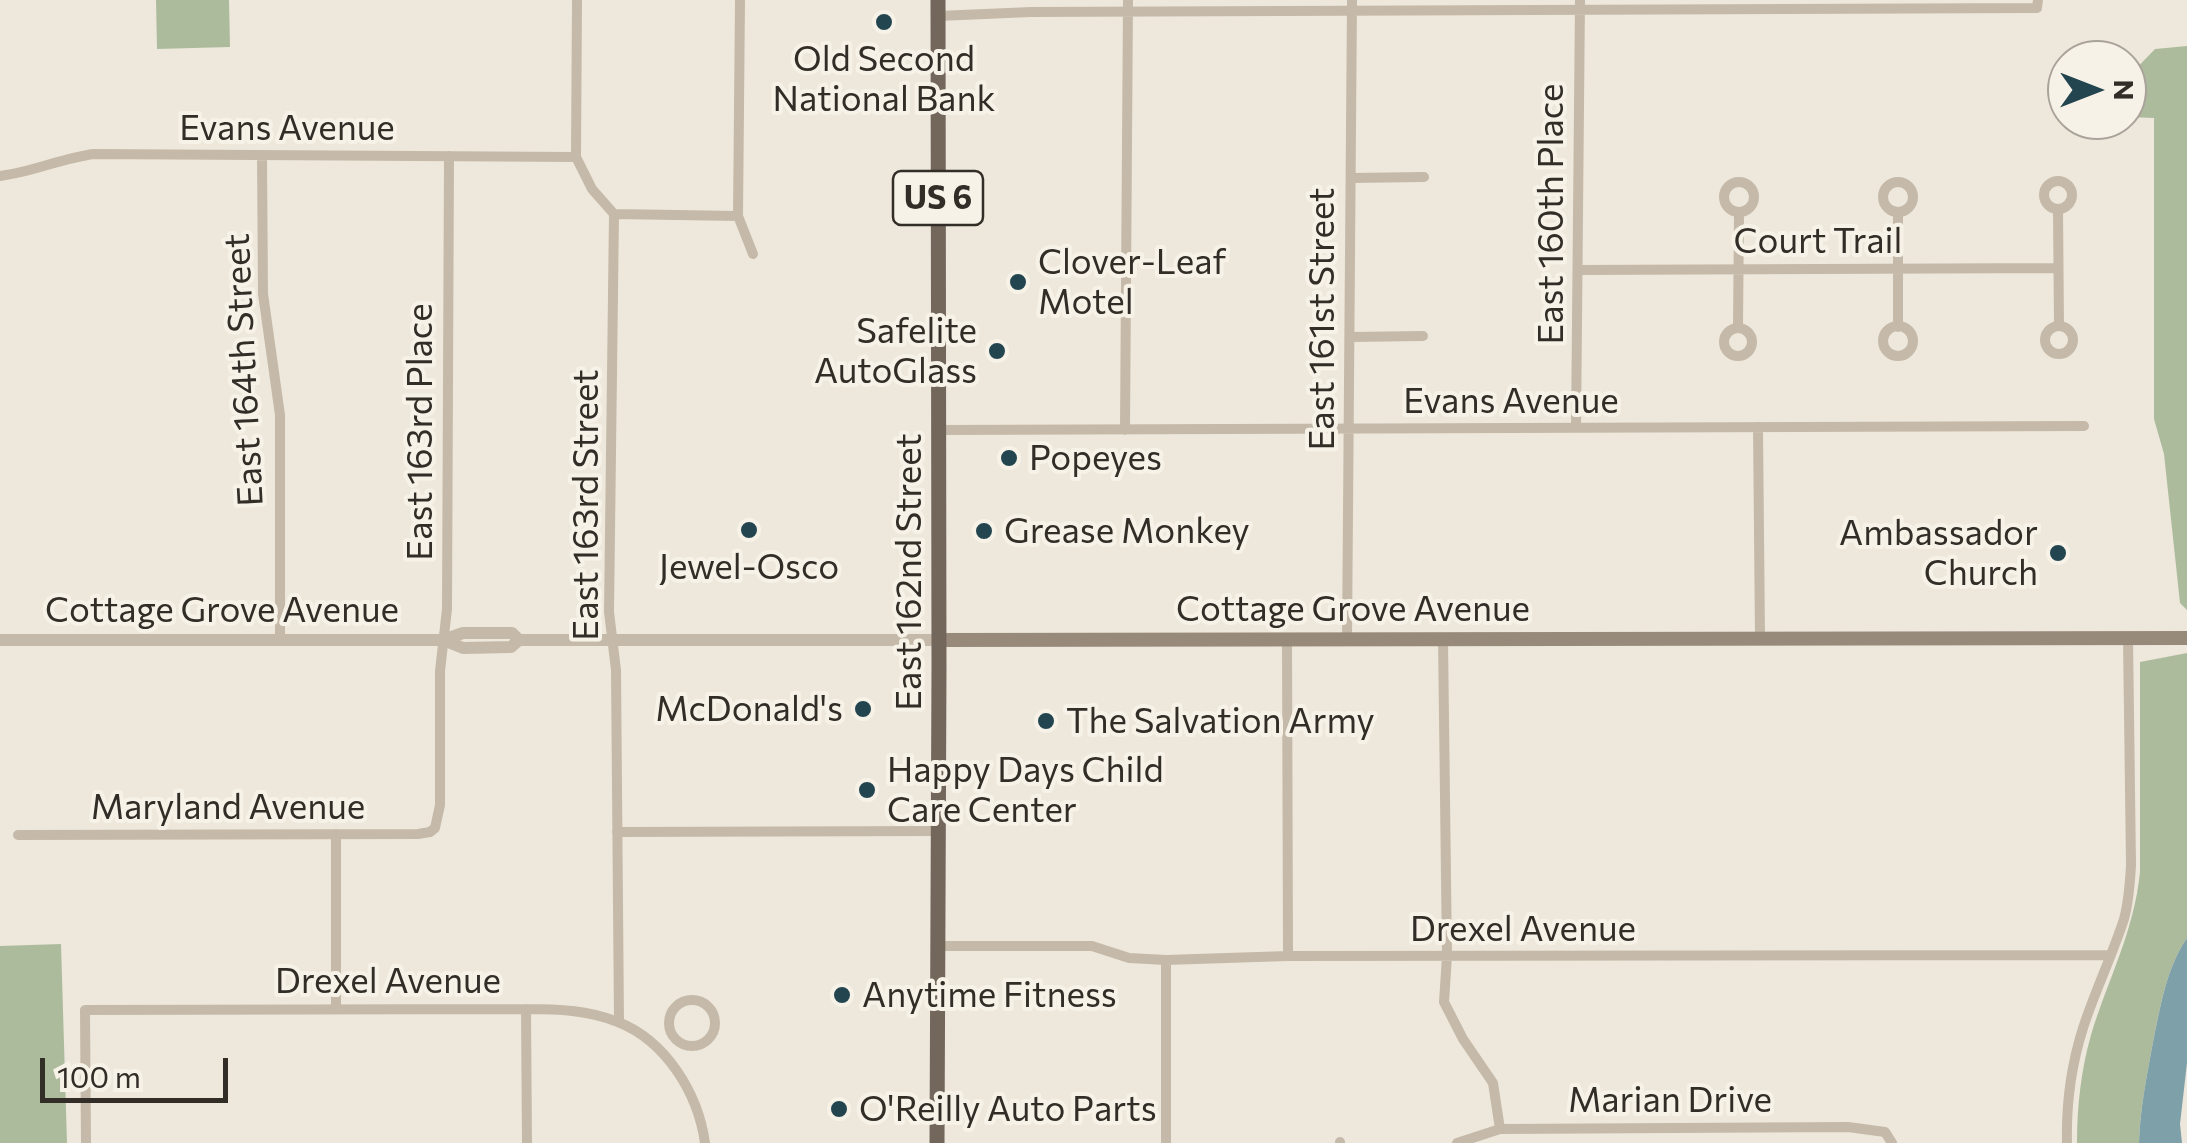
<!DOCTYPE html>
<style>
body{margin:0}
#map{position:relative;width:2187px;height:1143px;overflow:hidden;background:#eee8dc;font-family:Commissioner,sans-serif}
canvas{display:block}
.north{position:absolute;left:2047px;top:40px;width:100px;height:100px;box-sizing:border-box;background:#f7f2e7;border:2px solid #a9a39b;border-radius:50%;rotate:90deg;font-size:28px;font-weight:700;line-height:40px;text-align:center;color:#332d28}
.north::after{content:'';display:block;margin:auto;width:35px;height:45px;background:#23454f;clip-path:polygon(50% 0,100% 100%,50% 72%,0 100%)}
.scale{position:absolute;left:40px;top:1058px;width:188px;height:45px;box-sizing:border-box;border:5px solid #332d28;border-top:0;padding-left:12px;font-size:30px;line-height:35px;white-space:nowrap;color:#332d28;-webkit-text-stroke:8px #f7f2e7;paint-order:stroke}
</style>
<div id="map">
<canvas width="2187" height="1143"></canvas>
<div class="north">N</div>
<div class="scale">100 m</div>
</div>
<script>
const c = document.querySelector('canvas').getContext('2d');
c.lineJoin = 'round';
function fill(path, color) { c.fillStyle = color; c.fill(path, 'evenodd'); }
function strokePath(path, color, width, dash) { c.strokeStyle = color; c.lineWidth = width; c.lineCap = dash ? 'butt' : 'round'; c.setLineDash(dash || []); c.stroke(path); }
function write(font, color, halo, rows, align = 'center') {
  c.font = font + ' Commissioner,sans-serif'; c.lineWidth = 8; c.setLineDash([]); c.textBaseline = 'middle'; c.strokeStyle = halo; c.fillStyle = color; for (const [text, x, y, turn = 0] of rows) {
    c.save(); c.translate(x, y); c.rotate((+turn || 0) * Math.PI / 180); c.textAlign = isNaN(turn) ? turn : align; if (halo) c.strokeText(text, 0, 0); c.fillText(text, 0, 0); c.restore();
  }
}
const green = new Path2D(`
 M 156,0 L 229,0 L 230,47 L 157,49 Z
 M 2187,46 L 2187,610 L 2180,603 L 2164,454 L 2154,419 L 2154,118 L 2127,117 L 2127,78 L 2155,49 Z
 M 2187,653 L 2187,938 C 2166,969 2161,1005 2153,1042 C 2147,1075 2140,1109 2139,1143 L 2077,1143 C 2077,1107 2081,1070 2091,1035 C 2108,979 2134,932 2140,872 L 2140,662 Z
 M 61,944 L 67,1143 L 0,1143 L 0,946 Z`);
const water = new Path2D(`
 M 2187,938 L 2187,1063 L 2180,1124 L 2182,1143 L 2139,1143 C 2140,1109 2147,1075 2153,1042 C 2161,1005 2166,969 2187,938 Z`);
const minor = new Path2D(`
 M 577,0 L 576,157 L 592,189 L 614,214 L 609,612 L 616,670 L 619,1022
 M 740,0 L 738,216 L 753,254
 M 938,16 L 1031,12 L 2037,8 L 2038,0
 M 262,156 L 263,294 L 280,415 L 280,640
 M 0,176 C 33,172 62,158 94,154 L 576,157
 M 1351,178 L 1424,177
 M2044 195a14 14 0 1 1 28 0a14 14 0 1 1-28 0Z
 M1724 197a15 15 0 1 1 30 0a15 15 0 1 1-30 0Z
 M1883 197a15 15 0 1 1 30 0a15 15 0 1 1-30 0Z
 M 2058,210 L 2059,326
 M 614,214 L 738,216
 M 1578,270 L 2058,268
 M2045 340a14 14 0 1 1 28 0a14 14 0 1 1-28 0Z
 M1883 341a15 15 0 1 1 30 0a15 15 0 1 1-30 0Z
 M 1898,327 L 1898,212
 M1724 342a14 14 0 1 1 28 0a14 14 0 1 1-28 0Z
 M 1738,328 L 1739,212
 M 1350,337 L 1423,336
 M 1758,427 L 1760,639
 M 1576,428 L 1580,0
 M 939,430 L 2084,426
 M 1125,430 L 1128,0
 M 1287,639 L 1288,956
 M 1347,639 L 1352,0
 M 1443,639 L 1447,956 L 1444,1002 L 1463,1039 L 1493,1083 L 1500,1129
 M 617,832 L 939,831
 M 336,834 L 336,1009
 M 18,835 L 418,834 L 430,832 L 435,828 L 440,805 L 440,671 L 447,609 L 449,156
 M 938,946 L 1092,946 L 1129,958 L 1166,960 L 1288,956 L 2110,955
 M 1166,960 L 1166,1143
 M669 1023a23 23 0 1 1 46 0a23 23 0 1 1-46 0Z
 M 526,1009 L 527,1143
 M 1340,1142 L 1340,1143
 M 86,1143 L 85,1010 L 526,1009 C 557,1009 588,1010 618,1022 C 666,1041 698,1093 705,1143
 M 1457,1143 L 1500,1129 L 1848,1127 L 1885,1132 L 1892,1143
 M 2067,1143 C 2066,1103 2071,1066 2083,1028 C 2095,991 2112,956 2124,919 C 2129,901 2130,883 2131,865 L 2128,638`);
const tertiary = new Path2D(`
 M 0,640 L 443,640 L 463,648 L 511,647 L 519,640 L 939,640
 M 443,640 L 463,633 L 512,633 L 519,640`);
const secondary = new Path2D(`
 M 939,640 L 2187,638`);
const primary = new Path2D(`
 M 937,1143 L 939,666 L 938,0`);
const markers = [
 [884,22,10,"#23454f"],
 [1018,282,10,"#23454f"],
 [997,351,10,"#23454f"],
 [1009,458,10,"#23454f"],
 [749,530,10,"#23454f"],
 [984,531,10,"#23454f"],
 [2058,553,10,"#23454f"],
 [863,709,10,"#23454f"],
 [1046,721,10,"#23454f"],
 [867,790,10,"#23454f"],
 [842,995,10,"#23454f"],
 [839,1109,10,"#23454f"]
];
const shields = [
 [938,198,90]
];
const shieldNames = [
 ["US 6",938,198]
];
const poiNames = [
 ["Old Second",884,59,"center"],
 ["National Bank",884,99,"center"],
 ["Clover-Leaf",1038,262],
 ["Motel",1038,302],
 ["Safelite",977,331,"right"],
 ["AutoGlass",977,371,"right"],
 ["Popeyes",1029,458],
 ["Grease Monkey",1004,531],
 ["Ambassador",2038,533,"right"],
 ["Church",2038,573,"right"],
 ["Jewel-Osco",749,567,"center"],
 ["McDonald's",843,709,"right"],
 ["The Salvation Army",1066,721],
 ["Happy Days Child",887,770],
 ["Care Center",887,810],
 ["Anytime Fitness",862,995],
 ["O'Reilly Auto Parts",859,1109]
];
const streetNames = [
 ["Evans Avenue",287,128],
 ["East 160th Place",1551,214,-90],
 ["Court Trail",1818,241],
 ["East 161st Street",1322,319,-90],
 ["East 164th Street",244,370,-93],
 ["Evans Avenue",1511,401],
 ["East 163rd Place",420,432,-90],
 ["East 163rd Street",586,505,-90],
 ["East 162nd Street",909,572,-90],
 ["Cottage Grove Avenue",1353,609],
 ["Cottage Grove Avenue",222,610],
 ["Maryland Avenue",228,807],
 ["Drexel Avenue",1523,929],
 ["Drexel Avenue",388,981],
 ["Marian Drive",1670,1100]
];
fill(green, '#adbb9d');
fill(water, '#7ea0a8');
strokePath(minor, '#c5baa9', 10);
strokePath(tertiary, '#c5baa9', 12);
strokePath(secondary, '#988a7b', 14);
strokePath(primary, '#73675b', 15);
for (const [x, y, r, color] of markers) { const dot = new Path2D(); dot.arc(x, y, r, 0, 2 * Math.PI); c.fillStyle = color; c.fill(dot); strokePath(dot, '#f7f2e7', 4); }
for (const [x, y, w] of shields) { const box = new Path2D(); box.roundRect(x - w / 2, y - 27, w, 54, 8); c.fillStyle = '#f7f2e7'; c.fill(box); strokePath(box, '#332d28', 2.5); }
write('bold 32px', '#332d28', null, shieldNames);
write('35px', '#332d28', '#f7f2e7', poiNames, 'left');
write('35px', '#332d28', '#f7f2e7', streetNames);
</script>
